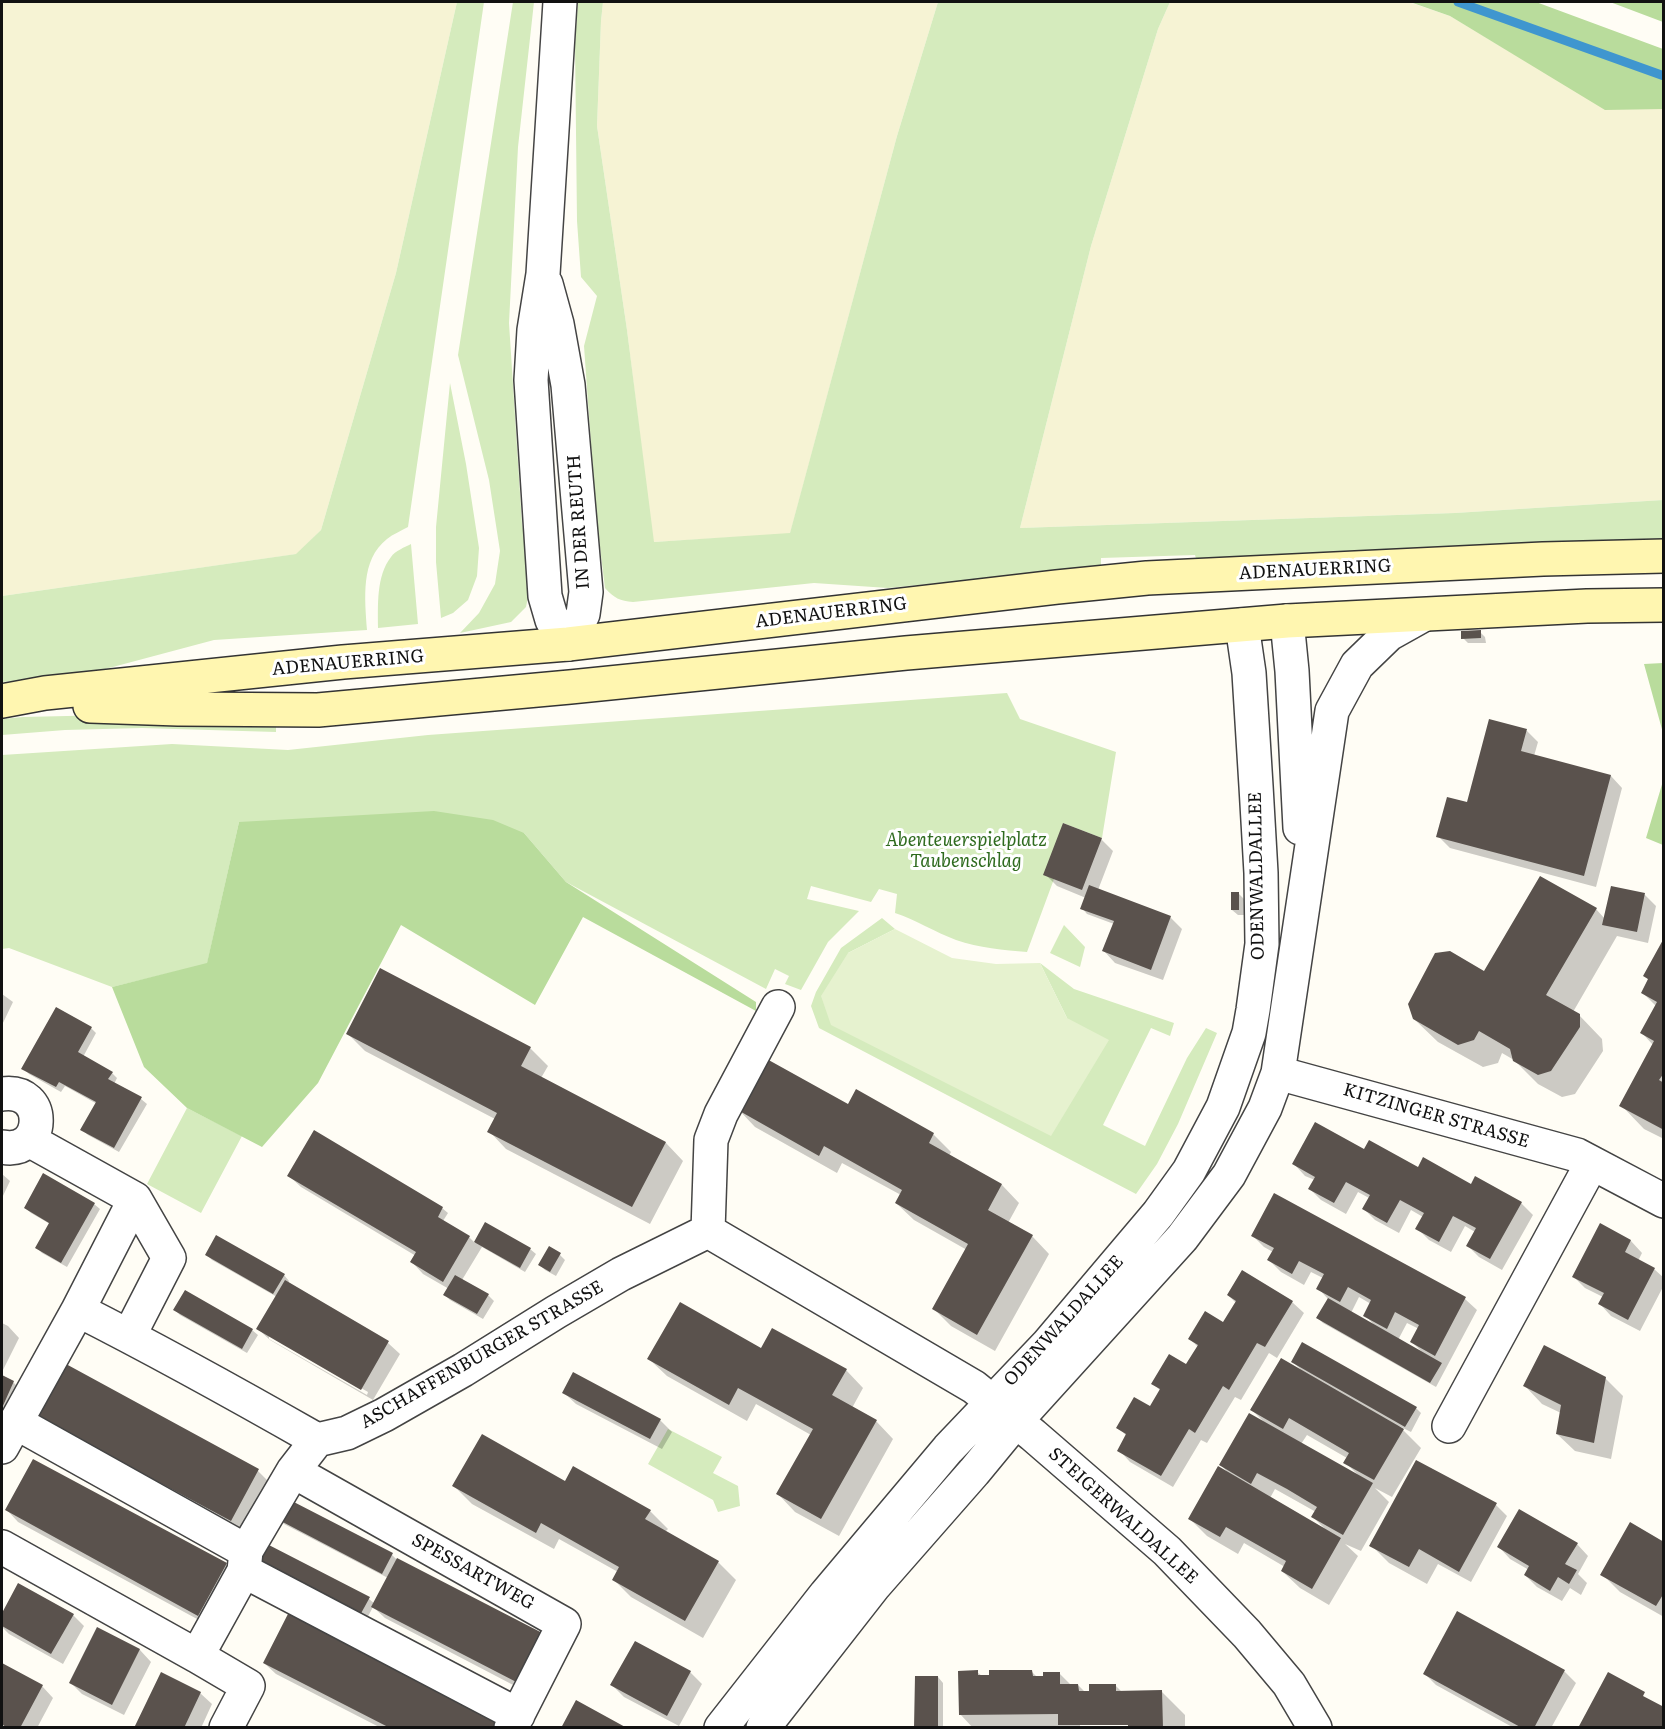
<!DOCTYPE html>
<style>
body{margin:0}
#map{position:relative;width:1665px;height:1729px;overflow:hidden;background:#fffdf5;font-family:Literata,serif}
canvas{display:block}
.frame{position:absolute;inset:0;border:3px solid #111;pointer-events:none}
</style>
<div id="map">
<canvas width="1665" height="1729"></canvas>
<div class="frame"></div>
</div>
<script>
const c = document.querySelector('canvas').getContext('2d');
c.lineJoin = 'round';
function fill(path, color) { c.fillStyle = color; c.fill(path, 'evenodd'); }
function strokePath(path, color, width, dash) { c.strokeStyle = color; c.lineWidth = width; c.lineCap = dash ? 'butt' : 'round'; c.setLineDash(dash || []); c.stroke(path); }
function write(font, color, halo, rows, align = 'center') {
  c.font = font + ' Literata,serif'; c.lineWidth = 6; c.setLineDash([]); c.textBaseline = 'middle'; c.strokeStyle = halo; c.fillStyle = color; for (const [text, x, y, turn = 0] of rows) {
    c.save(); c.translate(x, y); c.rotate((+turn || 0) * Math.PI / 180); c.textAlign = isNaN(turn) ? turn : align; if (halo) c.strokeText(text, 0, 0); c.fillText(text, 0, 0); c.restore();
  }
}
const farmland = new Path2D(`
 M 2,2 L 457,2 L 396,273 L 321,530 L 297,554 L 2,596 Z
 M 603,2 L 938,2 L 897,136 L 790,534 L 653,542 L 627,330 L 597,126 L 601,21 Z
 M 1170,2 L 1409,2 L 1450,16 L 1606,109 L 1663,109 L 1663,500 L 1455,513 L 1020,528 L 1091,246 L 1158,29 Z`);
const green = new Path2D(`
 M 457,2 L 484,2 L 408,527 C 401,531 393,534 387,539 C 360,560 365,599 367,630 L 214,640 L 79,676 L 2,682 L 2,596 L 296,554 L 321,530 L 396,273 Z
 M 513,2 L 534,2 L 518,147 L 509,323 L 522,524 L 532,577 L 526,607 L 511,622 L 460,633 L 479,613 L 495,584 L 500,551 L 489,480 L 458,355 Z
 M 578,2 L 603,2 L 601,21 L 597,126 L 627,330 L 654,542 L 790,533 L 897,136 L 938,2 L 1170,2 L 1158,29 L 1091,246 L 1020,528 L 1455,513 L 1663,500 L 1663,540 C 1508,541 1353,552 1197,562 L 1195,555 L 1101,558 L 1101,567 L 888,588 L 814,583 L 633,602 C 620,601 614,598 605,588 L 596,515 L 584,346 L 597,296 L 581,277 L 577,221 L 575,43 Z
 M 450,383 L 466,464 L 479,548 L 477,576 L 468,600 L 453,613 L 441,618 L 436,562 L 436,527 Z
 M 411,544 L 418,624 L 378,628 C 378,606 376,576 391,557 C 395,551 405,547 411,544 Z
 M 1007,693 L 1020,719 L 1116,752 L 1102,838 L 1063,823 L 1054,879 L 1027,952 C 1004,950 979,948 956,940 C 935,932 916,920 895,913 L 897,894 L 879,889 L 871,902 L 811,886 L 807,899 L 859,911 L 828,942 L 801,990 L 785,984 L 789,976 L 775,969 L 766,989 L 566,882 L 524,833 L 239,822 L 207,964 L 112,987 L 9,948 L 2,949 L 2,755 L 172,744 L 288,750 L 428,735 Z
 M 111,715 L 276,726 L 276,732 L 142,728 L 65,730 L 2,735 L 2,719 L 23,717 Z
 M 882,918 L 895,929 L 848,953 L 1067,1018 L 1040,963 L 1074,989 L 1174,1023 L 1170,1036 L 1151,1028 L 1103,1125 L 1145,1146 L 1187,1058 L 1206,1028 L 1217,1033 L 1178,1124 L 1157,1164 L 1136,1194 L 819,1028 L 811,1006 L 816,992 L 841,948 Z
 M 1064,925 L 1085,947 L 1080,967 L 1050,953 Z
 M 187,1108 L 242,1136 L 201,1213 L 147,1184 Z
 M 668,1429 L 722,1457 L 713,1473 L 738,1486 L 740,1506 L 718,1512 L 713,1500 L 648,1464 Z`);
const forest = new Path2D(`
 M 1410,2 L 1536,2 L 1663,49 L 1663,109 L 1605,110 L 1450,16 Z
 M 1610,2 L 1663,2 L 1663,22 Z
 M 1663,663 L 1664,663 L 1663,733 L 1644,664 Z
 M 1663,781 L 1663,845 L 1646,838 Z
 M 434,811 L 493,820 L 524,833 L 566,882 L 756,1002 L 756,1011 L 583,917 L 535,1005 L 401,925 L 318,1083 L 262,1147 L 187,1108 L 144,1067 L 112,987 L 207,963 L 239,822 Z`);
const pitch = new Path2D(`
 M 895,929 L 952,958 L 996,964 L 1040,963 L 1067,1018 L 1109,1040 L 1051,1136 L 831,1025 L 821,996 L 848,953 Z`);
const shadow = new Path2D(`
 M 1480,632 L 1485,637 L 1486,643 L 1468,643 L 1463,638 Z
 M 1490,721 L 1527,731 L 1538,742 L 1534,756 L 1611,776 L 1622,788 L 1596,887 L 1450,848 L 1438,836 L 1469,804 Z
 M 1101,839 L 1113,851 L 1098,890 L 1170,917 L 1182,929 L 1163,980 L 1115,963 L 1104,951 L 1114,924 L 1087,914 L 1082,908 L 1086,898 L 1057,886 L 1045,874 Z
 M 1612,887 L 1645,895 L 1656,906 L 1648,943 L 1617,936 L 1573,1012 L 1579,1015 L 1602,1039 L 1603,1051 L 1575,1094 L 1562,1097 L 1538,1084 L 1514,1060 L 1502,1053 L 1498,1063 L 1483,1067 L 1438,1042 L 1414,1019 L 1485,973 L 1596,909 L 1605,919 Z
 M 1239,894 L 1244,899 L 1244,915 L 1238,915 L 1232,910 Z
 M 1664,941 L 1664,1139 L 1644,1129 L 1621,1105 L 1653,1045 L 1642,1033 L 1656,1006 L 1643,993 L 1649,980 L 1645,976 Z
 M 2,994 L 13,1002 L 2,1025 Z
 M 91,1028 L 96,1033 L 83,1057 L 112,1073 L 117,1078 L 114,1084 L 141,1099 L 147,1104 L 119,1152 L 88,1135 L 82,1130 L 97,1104 L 65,1086 L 61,1092 L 29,1074 L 23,1068 Z
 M 347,1033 L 530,1048 L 548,1066 L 541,1078 L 666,1143 L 683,1161 L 650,1224 L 506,1149 L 489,1131 L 495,1119 L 365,1051 Z
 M 849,1106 L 933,1134 L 951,1152 L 949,1156 L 1002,1185 L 1019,1203 L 1008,1223 L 1032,1236 L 1049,1254 L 995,1351 L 951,1326 L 934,1309 L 967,1250 L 914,1220 L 896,1203 L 901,1195 L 842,1163 L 837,1173 L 755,1127 L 738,1109 Z
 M 1365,1151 L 1521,1203 L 1533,1215 L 1502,1270 L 1479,1257 L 1468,1246 L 1475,1232 L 1465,1226 L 1451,1252 L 1429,1240 L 1417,1228 L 1423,1217 L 1411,1210 L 1399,1233 L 1375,1220 L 1364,1209 L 1369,1198 L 1358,1192 L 1346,1214 L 1321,1200 L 1310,1189 L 1315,1180 L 1305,1176 L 1294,1164 Z
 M 2,1174 L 10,1181 L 2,1198 Z
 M 289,1176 L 442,1208 L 448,1213 L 443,1221 L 469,1237 L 475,1243 L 486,1224 L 530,1249 L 536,1254 L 525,1272 L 482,1247 L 462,1280 L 488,1295 L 494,1301 L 483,1319 L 450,1300 L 445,1295 L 449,1289 L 423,1274 L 412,1262 L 416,1256 L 301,1187 Z
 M 1275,1196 L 1465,1299 L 1477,1310 L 1436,1387 L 1323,1323 L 1318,1318 L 1328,1299 L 1318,1288 L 1323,1278 L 1311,1272 L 1304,1285 L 1281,1272 L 1269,1260 L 1273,1252 L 1264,1247 L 1253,1236 ZM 1359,1297 L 1371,1304 L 1365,1315 L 1374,1325 L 1351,1313 ZM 1407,1323 L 1419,1329 L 1412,1342 L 1421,1351 L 1398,1340 Z
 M 94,1204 L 100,1209 L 67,1267 L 42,1253 L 37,1248 L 50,1224 L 31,1213 L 25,1208 Z
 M 1600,1225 L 1631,1241 L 1642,1253 L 1638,1261 L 1654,1269 L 1664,1278 L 1664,1285 L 1640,1331 L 1611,1316 L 1600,1304 L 1603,1297 L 1585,1288 L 1574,1277 Z
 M 207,1255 L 284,1275 L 289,1281 L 288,1284 L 388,1343 L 400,1354 L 373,1400 L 270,1340 L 258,1329 L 277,1297 L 212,1260 ZM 269,1335 L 368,1392 L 367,1395 L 269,1339 Z
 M 560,1255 L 565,1260 L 556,1276 L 545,1270 L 540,1265 Z
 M 1228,1295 L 1292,1302 L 1304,1313 L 1277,1358 L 1269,1353 L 1241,1400 L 1235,1397 L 1207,1443 L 1201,1440 L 1173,1487 L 1130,1462 L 1119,1450 L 1127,1436 L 1118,1428 L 1150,1408 L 1161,1391 L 1153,1384 L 1186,1366 L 1198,1347 L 1190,1339 L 1224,1324 L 1236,1303 Z
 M 175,1310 L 252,1330 L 258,1335 L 247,1353 L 180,1315 Z
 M 2,1323 L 8,1326 L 19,1338 L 2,1372 Z
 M 762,1350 L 846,1370 L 863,1388 L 852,1408 L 876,1421 L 893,1439 L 839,1536 L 795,1512 L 778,1494 L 811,1435 L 756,1404 L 747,1421 L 667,1376 L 649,1359 Z
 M 1293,1362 L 1416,1408 L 1421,1413 L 1411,1432 L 1399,1426 L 1421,1448 L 1392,1497 L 1375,1488 L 1389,1502 L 1361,1551 L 1345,1544 L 1358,1556 L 1329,1605 L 1300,1588 L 1282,1571 L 1285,1567 L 1244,1543 L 1238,1554 L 1207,1536 L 1190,1519 L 1229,1474 L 1221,1465 L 1264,1422 L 1252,1410 L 1301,1370 ZM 1307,1435 L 1347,1458 L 1345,1462 L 1359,1476 L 1301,1444 ZM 1275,1489 L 1316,1512 L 1313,1517 L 1325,1529 L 1270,1498 Z
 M 2,1377 L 13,1382 L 18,1387 L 2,1415 Z
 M 1605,1378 L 1623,1396 L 1611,1459 L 1575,1451 L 1557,1434 L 1561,1413 L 1542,1404 L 1525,1386 Z
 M 564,1393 L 660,1420 L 672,1432 L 662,1449 L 576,1404 Z
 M 51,1428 L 258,1471 L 269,1482 L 242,1532 Z
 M 566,1483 L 650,1511 L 668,1529 L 665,1532 L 718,1562 L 736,1580 L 703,1638 L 631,1597 L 613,1579 L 618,1572 L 559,1539 L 554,1549 L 472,1504 L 454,1486 Z
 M 289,1501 L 392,1555 L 538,1698 L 385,1618 L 373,1607 L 365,1622 L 266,1545 L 369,1599 L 375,1604 L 388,1578 L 284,1524 L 279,1519 Z
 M 1496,1505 L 1507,1516 L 1471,1582 L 1438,1564 L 1427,1584 L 1389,1563 L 1371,1545 Z
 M 7,1510 L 226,1564 L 237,1576 L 210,1626 L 18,1522 Z
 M 1664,1543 L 1664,1617 L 1620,1592 L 1602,1574 Z
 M 1577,1544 L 1588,1556 L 1578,1574 L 1587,1583 L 1581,1595 L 1570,1588 L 1562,1601 L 1537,1587 L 1525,1575 L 1529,1570 L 1510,1559 L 1499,1547 Z
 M 19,1585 L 73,1615 L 84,1626 L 63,1664 L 9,1634 L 2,1627 L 2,1616 Z
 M 291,1612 L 514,1728 L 381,1728 L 276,1674 L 264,1663 Z
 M 98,1629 L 140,1650 L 151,1662 L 124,1715 L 82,1694 L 71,1683 Z
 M 635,1643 L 690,1672 L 702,1684 L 679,1726 L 624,1697 L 612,1685 Z
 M 2,1664 L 42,1686 L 53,1698 L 37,1728 L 2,1728 Z
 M 1564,1671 L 1576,1683 L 1551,1728 L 1514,1728 L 1436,1685 L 1425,1674 Z
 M 977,1672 L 982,1676 L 1032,1672 L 1038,1678 L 1059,1673 L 1071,1685 L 1078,1685 L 1086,1693 L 1115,1685 L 1122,1692 L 1161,1691 L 1185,1715 L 1185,1728 L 973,1728 L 960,1714 ZM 1135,1723 L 1135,1726 L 1080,1727 L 1080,1724 Z
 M 938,1677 L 943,1683 L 943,1728 L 916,1728 Z
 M 200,1693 L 212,1704 L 201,1728 L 136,1728 Z`);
const stream = new Path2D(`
 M 1458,2 L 1664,76`);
const building = new Path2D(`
 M 1481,630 L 1481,638 L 1461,639 L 1461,631 Z
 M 1489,719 L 1527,729 L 1521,751 L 1611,775 L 1584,876 L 1436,837 L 1447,797 L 1467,802 Z
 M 1063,823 L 1102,838 L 1082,890 L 1043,875 Z
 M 1540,876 L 1597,908 L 1546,995 L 1580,1014 L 1580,1027 L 1551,1071 L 1538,1075 L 1513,1061 L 1510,1049 L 1479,1031 L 1474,1040 L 1458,1045 L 1413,1019 L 1408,1004 L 1435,953 L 1450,951 L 1484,971 Z
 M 1089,885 L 1171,916 L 1151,970 L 1102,951 L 1114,921 L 1080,909 Z
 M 1611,886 L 1645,893 L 1637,932 L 1602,925 Z
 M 1231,892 L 1239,892 L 1239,910 L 1231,910 Z
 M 1664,938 L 1664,1073 L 1659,1080 L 1664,1083 L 1664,1130 L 1619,1106 L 1654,1041 L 1640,1033 L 1657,1002 L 1641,993 L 1648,979 L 1643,976 Z
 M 380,968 L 531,1047 L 521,1066 L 666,1142 L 632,1207 L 487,1132 L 497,1113 L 346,1034 Z
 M 56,1007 L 92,1027 L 78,1052 L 113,1072 L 108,1079 L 142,1097 L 114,1148 L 80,1130 L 96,1102 L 59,1082 L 56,1087 L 21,1069 Z
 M 765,1058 L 848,1104 L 856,1089 L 934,1133 L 929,1143 L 1002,1184 L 988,1210 L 1033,1235 L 977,1335 L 932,1309 L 968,1244 L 895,1203 L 902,1190 L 824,1146 L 819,1156 L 736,1109 Z
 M 1315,1122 L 1364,1149 L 1369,1140 L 1418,1167 L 1423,1157 L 1471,1184 L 1475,1176 L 1522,1202 L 1490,1259 L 1466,1246 L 1476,1228 L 1453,1216 L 1439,1242 L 1415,1229 L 1424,1213 L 1400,1200 L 1387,1223 L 1362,1209 L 1370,1195 L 1346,1182 L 1334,1203 L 1308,1189 L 1315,1177 L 1292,1164 Z
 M 314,1130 L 443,1207 L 438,1217 L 470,1236 L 443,1282 L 410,1262 L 416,1252 L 287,1176 Z
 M 43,1173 L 95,1203 L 61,1263 L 35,1248 L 49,1223 L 24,1208 Z
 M 1274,1193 L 1466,1297 L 1435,1356 L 1410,1342 L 1419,1325 L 1395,1312 L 1387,1329 L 1363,1316 L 1371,1300 L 1348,1287 L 1340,1302 L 1316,1289 L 1324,1274 L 1299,1261 L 1292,1274 L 1267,1260 L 1274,1248 L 1251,1236 Z
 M 485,1222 L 531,1248 L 520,1268 L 474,1242 Z
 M 1600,1223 L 1631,1240 L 1625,1252 L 1655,1268 L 1628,1320 L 1598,1304 L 1604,1293 L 1572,1277 Z
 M 216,1235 L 285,1274 L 273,1294 L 205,1255 Z
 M 549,1246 L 561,1253 L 550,1272 L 538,1265 Z
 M 1242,1270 L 1293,1301 L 1265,1347 L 1257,1343 L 1229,1390 L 1223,1386 L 1195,1433 L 1189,1429 L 1161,1476 L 1117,1451 L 1126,1434 L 1116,1428 L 1134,1397 L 1150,1406 L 1160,1389 L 1151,1384 L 1169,1354 L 1186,1364 L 1198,1345 L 1188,1339 L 1205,1311 L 1223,1322 L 1236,1301 L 1227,1295 Z
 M 455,1275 L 489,1294 L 477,1314 L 443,1295 Z
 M 285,1280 L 389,1341 L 361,1390 L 256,1329 Z
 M 185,1290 L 253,1329 L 242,1349 L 173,1310 Z
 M 1328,1298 L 1442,1363 L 1430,1383 L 1316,1318 Z
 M 680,1302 L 761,1348 L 772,1328 L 847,1369 L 832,1395 L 877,1420 L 821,1519 L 776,1494 L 813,1429 L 738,1388 L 729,1405 L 647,1359 Z
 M 1302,1342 L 1417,1407 L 1405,1427 L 1291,1362 Z
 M 1544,1345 L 1606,1377 L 1594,1443 L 1556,1434 L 1561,1405 L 1523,1386 Z
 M 1281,1358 L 1404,1429 L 1374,1480 L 1343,1463 L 1349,1453 L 1289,1418 L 1283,1429 L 1250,1410 Z
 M 66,1364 L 259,1469 L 231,1521 L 37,1417 Z
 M 573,1372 L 661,1419 L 650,1439 L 562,1393 Z
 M 2,1375 L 14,1381 L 2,1408 Z
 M 1249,1413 L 1373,1483 L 1343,1535 L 1311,1517 L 1317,1507 L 1287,1489 L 1257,1473 L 1251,1484 L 1219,1465 Z
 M 482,1434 L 565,1481 L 573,1466 L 651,1510 L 645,1519 L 719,1561 L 685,1621 L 612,1580 L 619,1567 L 541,1523 L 536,1533 L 452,1486 Z
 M 33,1459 L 227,1563 L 198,1616 L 5,1510 Z
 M 1416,1460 L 1497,1503 L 1459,1572 L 1419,1549 L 1409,1567 L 1369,1546 Z
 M 1218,1466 L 1341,1538 L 1312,1589 L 1281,1571 L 1286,1561 L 1226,1527 L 1220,1537 L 1188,1519 Z
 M 288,1499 L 393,1553 L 382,1574 L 277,1519 Z
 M 1519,1509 L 1578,1543 L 1565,1564 L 1577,1570 L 1569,1584 L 1558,1577 L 1550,1591 L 1524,1575 L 1529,1566 L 1497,1547 Z
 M 1630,1522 L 1664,1542 L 1664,1593 L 1656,1606 L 1600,1575 Z
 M 265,1543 L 370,1597 L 359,1617 L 254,1563 Z
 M 397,1558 L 552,1638 L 526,1687 L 371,1607 Z
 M 18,1583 L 74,1614 L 51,1654 L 2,1626 L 2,1613 Z
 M 290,1610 L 506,1728 L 390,1728 L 263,1663 Z
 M 1457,1611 L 1565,1670 L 1534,1728 L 1522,1728 L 1423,1674 Z
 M 97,1627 L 140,1649 L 112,1705 L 69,1683 Z
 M 635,1641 L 691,1671 L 667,1716 L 610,1685 Z
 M 2,1663 L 43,1685 L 20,1728 L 7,1728 L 2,1724 Z
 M 978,1670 L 978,1675 L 989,1675 L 989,1670 L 1032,1670 L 1033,1676 L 1043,1676 L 1043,1672 L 1060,1672 L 1060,1684 L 1078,1684 L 1079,1691 L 1089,1691 L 1089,1684 L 1116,1684 L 1116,1691 L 1162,1690 L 1163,1728 L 1128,1728 L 1128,1725 L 1058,1725 L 1058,1714 L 959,1715 L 958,1671 Z
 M 161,1672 L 201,1692 L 184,1728 L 134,1728 Z
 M 1608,1672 L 1645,1692 L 1643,1696 L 1664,1707 L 1664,1728 L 1578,1728 Z
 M 915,1676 L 938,1676 L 938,1728 L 914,1728 Z
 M 576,1700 L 627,1728 L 561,1728 Z`);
const street = new Path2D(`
 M 560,2 L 543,274 L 534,330 L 531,380 L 545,596 L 552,620 L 568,644
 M 546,284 L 557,324 L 568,385 L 586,592 L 583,614 L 568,644
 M 1287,621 L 1292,671 L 1300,828
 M 1278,1073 L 1577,1155 L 1664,1201
 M 2,1094 C 49,1087 46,1156 2,1147
 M 29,1140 L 135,1199
 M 708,1231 L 974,1387 L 1033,1435 L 1167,1551 L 1247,1634 L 1289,1684 L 1315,1728
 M 708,1231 L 711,1140 L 721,1114 L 778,1007
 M 129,1336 L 169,1258 L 135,1199 L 78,1310 C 159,1351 238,1395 317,1440 L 347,1433 L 384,1415 L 463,1370 L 556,1312 L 621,1274 L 708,1231
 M 15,1422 L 246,1551
 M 1449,1426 L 1592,1163
 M 2,1447 L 78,1310
 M 293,1471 L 564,1624 L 511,1728
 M 2,1547 L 197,1656 L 244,1571 L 246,1551 L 293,1471 L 317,1440
 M 244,1571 L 518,1715
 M 197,1656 L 248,1686 L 226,1728
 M 721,1728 L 826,1594 L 948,1449 L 1048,1344 L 1158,1214 L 1189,1171 L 1223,1107 L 1249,1033 L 1253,1010 L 1262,944 L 1261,873 L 1256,786 L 1249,673 L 1242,625
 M 763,1728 L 874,1586 L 974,1472 L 1016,1421 L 1182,1238 L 1229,1175 L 1265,1108 L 1278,1073 L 1332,711 L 1357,665 L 1389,634 L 1423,615`);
const secondary = new Path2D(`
 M 2,701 L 45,693 L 343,662 L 568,644 L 1057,587 L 1147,578 L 1543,559 L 1664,556
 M 90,706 L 178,709 L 318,710 L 570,687 L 906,653 L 1287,621 L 1587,606 L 1664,605`);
const streetNames = [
 ["IN DER REUTH",579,522,-94],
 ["ADENAUERRING",1315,570,-3],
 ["ADENAUERRING",831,613,-7],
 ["ADENAUERRING",348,663,-5],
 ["ODENWALDALLEE",1257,876,-91],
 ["KITZINGER STRASSE",1436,1116,16],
 ["ODENWALDALLEE",1064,1321,-48],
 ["ASCHAFFENBURGER STRASSE",482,1355,-30],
 ["STEIGERWALDALLEE",1123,1516,42],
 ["SPESSARTWEG",473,1572,29]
];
const parkNames = [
 ["Abenteuerspielplatz",966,841],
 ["Taubenschlag",966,862]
];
fill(farmland, '#f6f3d4');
fill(green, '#d5ebbd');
fill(forest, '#b9dc9c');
fill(pitch, '#e6f2cf');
fill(shadow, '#0003');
strokePath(stream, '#3f96cf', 9);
fill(building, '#5a524d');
strokePath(street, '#444', 36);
strokePath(secondary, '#333', 36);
strokePath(street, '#fff', 33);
strokePath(secondary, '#fff6b0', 33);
write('18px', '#111', '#fff', streetNames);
write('italic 18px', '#2f6b1f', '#fff', parkNames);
</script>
